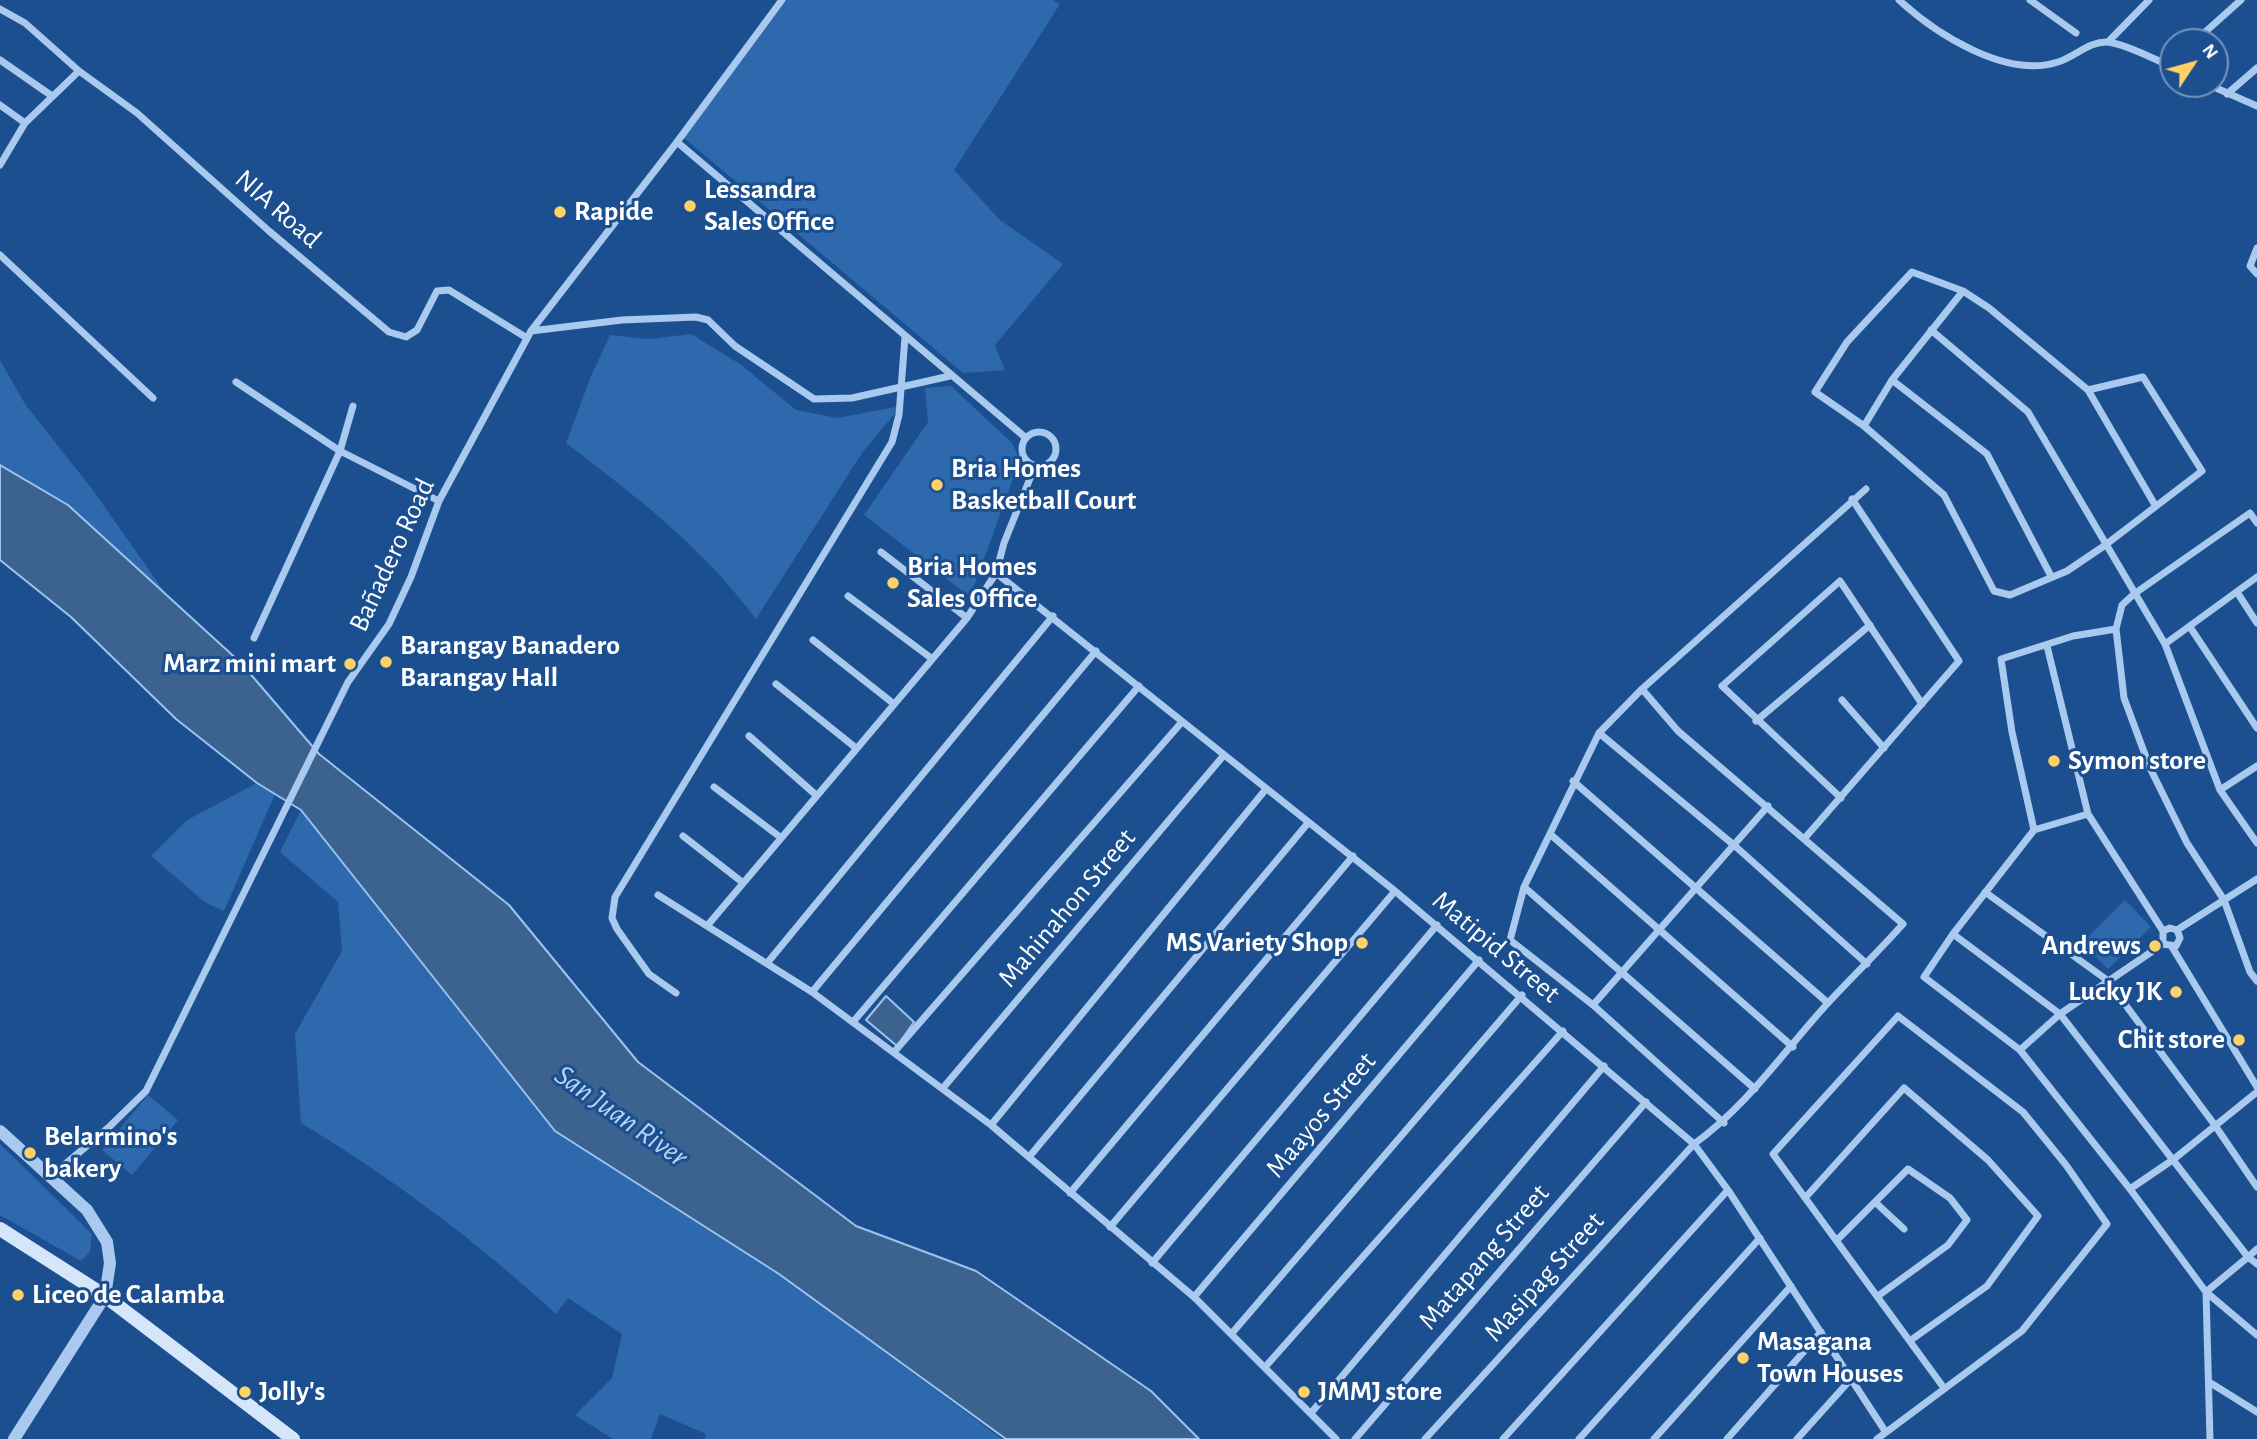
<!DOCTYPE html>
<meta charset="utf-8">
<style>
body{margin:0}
#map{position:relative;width:2257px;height:1439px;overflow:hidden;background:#1b4f8f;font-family:"Alegreya Sans",sans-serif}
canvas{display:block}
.north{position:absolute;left:2159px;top:28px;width:70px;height:70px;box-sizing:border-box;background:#1b4f8f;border:2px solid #7695bc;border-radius:50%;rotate:54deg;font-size:19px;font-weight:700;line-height:28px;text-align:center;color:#fff}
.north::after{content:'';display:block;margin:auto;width:24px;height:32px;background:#ffd166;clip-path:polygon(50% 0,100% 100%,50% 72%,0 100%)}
</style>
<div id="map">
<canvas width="2257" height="1439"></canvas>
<div class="north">N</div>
</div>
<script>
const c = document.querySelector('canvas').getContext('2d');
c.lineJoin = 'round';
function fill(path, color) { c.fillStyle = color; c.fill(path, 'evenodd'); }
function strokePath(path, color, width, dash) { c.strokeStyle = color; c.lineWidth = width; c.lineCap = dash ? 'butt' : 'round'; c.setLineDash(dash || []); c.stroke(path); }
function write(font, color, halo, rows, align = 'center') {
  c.font = font + ' "Alegreya Sans",sans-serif'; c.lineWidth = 6; c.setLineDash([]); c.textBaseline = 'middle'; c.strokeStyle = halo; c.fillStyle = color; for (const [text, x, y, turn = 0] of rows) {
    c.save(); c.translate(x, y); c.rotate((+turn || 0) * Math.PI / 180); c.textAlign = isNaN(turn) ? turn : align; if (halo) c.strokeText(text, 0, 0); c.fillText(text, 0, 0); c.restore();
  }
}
const green = new Path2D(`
 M 787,0 L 1053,0 L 1060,4 L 954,170 L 1000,220 L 1063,264 L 995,345 L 1005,370 L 963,373 L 683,137 Z
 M 691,334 L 740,364 L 796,410 L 837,418 L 901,406 L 862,453 L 756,619 C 701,546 638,498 566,443 L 591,376 L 610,335 L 649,339 Z
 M 0,360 L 25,404 L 92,489 L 166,594 L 68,505 L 0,465 Z
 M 951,386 L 1012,443 L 1020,460 L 970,597 L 864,515 L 928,422 L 925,388 Z
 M 257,783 L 275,794 L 224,911 L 206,903 L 151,856 L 187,820 Z
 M 301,810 L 555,1131 L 779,1274 L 1002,1439 L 704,1439 L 706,1434 L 660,1414 L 651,1439 L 613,1439 L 575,1415 L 612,1378 L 622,1334 L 568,1298 L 556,1314 C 475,1240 395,1180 301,1123 L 295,1034 L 342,951 L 338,902 L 280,852 Z
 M 2125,900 L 2151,927 L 2108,969 L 2082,943 Z
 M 148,1095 L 178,1120 L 132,1175 L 102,1150 Z
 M 0,1144 L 92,1234 L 90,1252 L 81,1261 L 0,1215 Z`);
const water = new Path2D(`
 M 0,465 L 68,505 L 241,663 L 319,754 L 509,905 L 638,1062 L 856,1226 L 976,1271 L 1151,1391 L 1199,1439 L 1006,1439 L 779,1274 L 555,1131 L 301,810 L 257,783 L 176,719 L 71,617 L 0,560 Z
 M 886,996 L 914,1022 L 897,1046 L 866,1020 Z`);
const minor = new Path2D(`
 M 1899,0 C 1936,34 2006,79 2058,62 C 2075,57 2089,41 2108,42 C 2124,44 2158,60 2173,68
 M 2030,0 L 2076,33
 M 0,9 L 25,23 L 79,71 L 137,113 L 269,231 L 389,332 L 406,337 L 417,330 L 437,291 L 449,290 L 527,338
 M 2108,42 L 2149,0
 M 2194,42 L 2241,0
 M 0,60 L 52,96
 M 2207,84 L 2257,106
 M 2227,94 L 2257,68
 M 0,105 L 25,123
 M 677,142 L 1026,438
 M 0,165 L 25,123 L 79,71
 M 2257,248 L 2250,266 L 2257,274
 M 0,255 L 153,398
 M 1931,330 L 2028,412 L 2165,644 L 2220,790 L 2257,843
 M 531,331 L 622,320 L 696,317 L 708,320 L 735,346 L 814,399 L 852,398 L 950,376
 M 1892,380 L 1987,454 L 2051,576
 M 236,382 L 340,451 L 439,501
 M 2088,390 L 2143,377 L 2202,471 L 2104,546 L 2067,571 L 2010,595 L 1994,591 L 1944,495 L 1864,426 L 1815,392 L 1847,342 L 1912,272 L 1963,291 L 1989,308 L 2088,390 L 2155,505
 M 1864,426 L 1892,380 L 1963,291
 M1022 449a17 17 0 1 1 34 0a17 17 0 1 1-34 0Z
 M 1035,466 L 1004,543 L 996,573 L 967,618 L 707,926 L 812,992 L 991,1125 L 1194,1297 L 1336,1439
 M 2257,523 L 2250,513 L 2134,594 L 2122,605 L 2116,629 L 2124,698 L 2150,768 L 2187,843 L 2224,900 L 2250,972 L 2257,981
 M 881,552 L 967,618
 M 996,573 L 1395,891 L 1694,1144 L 1728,1190 L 1885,1431
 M 2237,592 L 2257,623
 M 848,596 L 931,658
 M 2190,627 L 2257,728
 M 254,638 L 340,451 L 353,406
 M 813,640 L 894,704
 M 2165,644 L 2257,577
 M 2047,646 L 2088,814 L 2163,931 L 2163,944 L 2176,946 L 2180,938 L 2177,930 L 2170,928 L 2163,931
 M 776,684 L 856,748
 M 1842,700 L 1884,748
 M 1756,721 L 1870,625
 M 1599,733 L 1735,846 L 1867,964
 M 749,736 L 816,795
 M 1573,781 L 1828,1003
 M 714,787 L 780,837
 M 2220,790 L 2257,766
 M 1841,798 L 1722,686 L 1840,581 L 1922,704
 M 2088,814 L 2034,830 L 1953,934 L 1924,977 L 2020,1050 L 2130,1189 L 2206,1292 L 2257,1335
 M 2034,830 L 2012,732 L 2001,659 L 2073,636 L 2116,629
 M 1550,834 L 1793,1047
 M 683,836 L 742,882
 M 1804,839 L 1959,661 L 1852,499
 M 1524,887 L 1755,1089
 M 1985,892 L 2107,980 L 2214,1124 L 2257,1187
 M 658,895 L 707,926
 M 2177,930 L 2257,879
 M 1953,934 L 2060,1014 L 2248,1257 L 2206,1292 L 2210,1439
 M 2172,947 L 2257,1087
 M 768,962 L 1053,616
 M 812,992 L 1096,651
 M 676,993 L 649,974 L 617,929 L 612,918 L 615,897 L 892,442 L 899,415 L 905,337
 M 1593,1005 L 1768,806
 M 853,1022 L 1139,686
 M 2020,1050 L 2060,1014 L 2163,944
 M 895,1051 L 1181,723
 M 943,1088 L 1224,755
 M 1724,1123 L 1593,1005 L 1510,940 L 1524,887 L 1599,733 L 1642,689 L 1866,489
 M 991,1125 L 1266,789
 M 1029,1157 L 1308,823
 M 50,1177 L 108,1128 L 146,1091 L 348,682 L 389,624 L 411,577 L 439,501 L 531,331 L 677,142 L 782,0
 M 2130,1189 L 2174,1159 L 2257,1092
 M 1070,1193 L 1353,856
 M 1805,1198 L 1904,1088 L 1988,1160 L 2038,1216 L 1987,1286 L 1911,1340
 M 1875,1202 L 1904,1229
 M 1110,1227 L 1395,891
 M 1837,1240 L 1908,1169 L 1950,1198 L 1967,1220 L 1948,1245 L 1878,1296
 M 2257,1249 L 2248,1257 L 2257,1264
 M 1152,1263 L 1437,925
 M 1194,1297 L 1479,960
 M 1233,1332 L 1522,995
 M 1266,1366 L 1563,1031
 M 2209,1382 L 2257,1412
 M 1311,1413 L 1604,1066
 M 1355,1439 L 1646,1102
 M 1425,1439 L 1694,1144 C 1748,1105 1784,1051 1828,1003 C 1853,976 1879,951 1903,924 L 1678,731 L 1642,689
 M 1503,1439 L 1728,1190
 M 1579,1439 L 1760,1238
 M 1654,1439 L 1791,1286
 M 1727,1439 L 1821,1332
 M 1797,1439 L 1851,1379
 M 1877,1439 L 2022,1331 L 2107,1224 L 2066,1165 L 2023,1112 L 1898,1016 L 1773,1154 L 1944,1388`);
const tertiary = new Path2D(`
 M 0,1131 L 87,1210 L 107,1242 L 110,1263 L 105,1296 L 14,1439`);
const secondary = new Path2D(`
 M 0,1229 L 105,1296 L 293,1439`);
const markers = [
 [690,206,7,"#ffd166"],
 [560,212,7,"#ffd166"],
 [937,485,7,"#ffd166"],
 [893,583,7,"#ffd166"],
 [386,662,7,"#ffd166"],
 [350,664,7,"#ffd166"],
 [2054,761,7,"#ffd166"],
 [1362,943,7,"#ffd166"],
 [2155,946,7,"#ffd166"],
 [2176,992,7,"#ffd166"],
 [2239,1040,7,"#ffd166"],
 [30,1153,7,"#ffd166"],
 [18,1295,7,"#ffd166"],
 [1743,1358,7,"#ffd166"],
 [245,1392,7,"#ffd166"],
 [1304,1392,7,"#ffd166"]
];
const poiNames = [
 ["Lessandra",704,190],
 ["Sales Office",704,222],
 ["Rapide",574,212],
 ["Bria Homes",951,469],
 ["Basketball Court",951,501],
 ["Bria Homes",907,567],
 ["Sales Office",907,599],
 ["Barangay Banadero",400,646],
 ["Barangay Hall",400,678],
 ["Marz mini mart",336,664,"right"],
 ["Symon store",2068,761],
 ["MS Variety Shop",1348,943,"right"],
 ["Andrews",2141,946,"right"],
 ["Lucky JK",2162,992,"right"],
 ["Chit store",2225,1040,"right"],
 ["Belarmino's",44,1137],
 ["bakery",44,1169],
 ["Liceo de Calamba",32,1295],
 ["Masagana",1757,1342],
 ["Town Houses",1757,1374],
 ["Jolly's",259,1392],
 ["JMMJ store",1318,1392]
];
const streetNames = [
 ["NIA Road",278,209,41],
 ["Bañadero Road",392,555,-65],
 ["Mahinahon Street",1067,908,-50],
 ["Matipid Street",1496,947,40],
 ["Maayos Street",1321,1115,-50],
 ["Matapang Street",1484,1257,-49],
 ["Masipag Street",1544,1277,-48]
];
const waterNames = [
 ["San Juan River",621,1116,35]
];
fill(green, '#2e69ad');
fill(water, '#3c6290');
strokePath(water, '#9cc4f0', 2);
strokePath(minor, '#a9c9ee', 7);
strokePath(tertiary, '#a9c9ee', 12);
strokePath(secondary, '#d6e6fa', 14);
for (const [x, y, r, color] of markers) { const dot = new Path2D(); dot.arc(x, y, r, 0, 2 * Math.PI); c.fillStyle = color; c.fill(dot); strokePath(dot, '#1b4f8f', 2.5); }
write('bold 28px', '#fff', '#1b4f8f', poiNames, 'left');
write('28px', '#fff', '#1b4f8f', streetNames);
write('italic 30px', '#b5d3f5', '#1b4f8f', waterNames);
</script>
